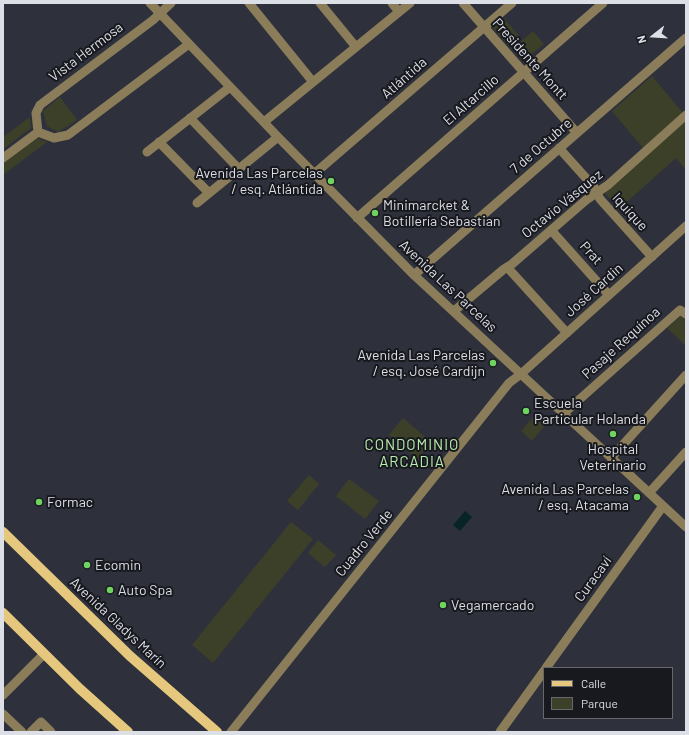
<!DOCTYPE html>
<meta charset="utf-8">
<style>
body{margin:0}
#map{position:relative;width:689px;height:735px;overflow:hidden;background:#2e313c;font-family:Barlow,sans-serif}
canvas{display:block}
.frame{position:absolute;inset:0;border:4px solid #dcdfe6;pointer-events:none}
.legend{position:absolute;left:543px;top:667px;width:130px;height:52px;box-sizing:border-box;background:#18191e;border:1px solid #66686e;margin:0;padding:5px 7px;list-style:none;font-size:12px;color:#dcdfe6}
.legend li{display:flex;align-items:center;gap:8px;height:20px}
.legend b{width:20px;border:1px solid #66686e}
.north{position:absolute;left:633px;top:16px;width:40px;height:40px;-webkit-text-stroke:3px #18191e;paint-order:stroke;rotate:253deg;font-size:11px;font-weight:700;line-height:16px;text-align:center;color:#dcdfe6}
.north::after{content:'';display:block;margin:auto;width:14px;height:18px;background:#dcdfe6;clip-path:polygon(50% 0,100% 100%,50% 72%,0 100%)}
</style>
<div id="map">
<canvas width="689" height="735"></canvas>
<div class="frame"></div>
<ul class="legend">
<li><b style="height:5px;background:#e5c87d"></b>Calle</li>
<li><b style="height:11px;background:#3d4028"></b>Parque</li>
</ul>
<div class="north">N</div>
</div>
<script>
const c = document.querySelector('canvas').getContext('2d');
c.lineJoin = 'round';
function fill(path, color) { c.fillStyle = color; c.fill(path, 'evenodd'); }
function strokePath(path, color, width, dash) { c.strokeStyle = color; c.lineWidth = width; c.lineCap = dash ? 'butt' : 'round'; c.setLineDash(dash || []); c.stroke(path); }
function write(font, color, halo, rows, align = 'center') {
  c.font = font + ' Barlow,sans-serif'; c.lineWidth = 4; c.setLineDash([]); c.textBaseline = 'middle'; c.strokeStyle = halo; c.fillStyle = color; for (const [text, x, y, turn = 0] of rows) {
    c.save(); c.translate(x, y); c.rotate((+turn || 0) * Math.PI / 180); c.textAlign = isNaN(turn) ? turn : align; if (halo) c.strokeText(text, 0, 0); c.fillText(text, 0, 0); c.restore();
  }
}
const green = new Path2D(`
 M 504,18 L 519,36 L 508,45 L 493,28 Z
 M 533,31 L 544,44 L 523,61 L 513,48 Z
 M 652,76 L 683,113 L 643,148 L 612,111 Z
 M 60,97 L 77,120 L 58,132 L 47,126 L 43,111 Z
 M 30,117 L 31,128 L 3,149 L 3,137 Z
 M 686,120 L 686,170 L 676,158 L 619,209 L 605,193 Z
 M 37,138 L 47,142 L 3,175 L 3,163 Z
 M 682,315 L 686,319 L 686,346 L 667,328 Z
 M 536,414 L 547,423 L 532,441 L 521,431 Z
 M 403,418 L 431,442 L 417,459 L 389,435 Z
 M 309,475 L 319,484 L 298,510 L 287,501 Z
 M 349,479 L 379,501 L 365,519 L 336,496 Z
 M 291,522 L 313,539 L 213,663 L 192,645 Z
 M 318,540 L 336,555 L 325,567 L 308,553 Z`);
const water = new Path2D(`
 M 465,511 L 472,517 L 460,531 L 453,525 Z`);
const minor = new Path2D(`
 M 150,3 L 278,137 L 414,275 L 686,527
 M 249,3 L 313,82
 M 320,3 L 356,47
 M 392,3 L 399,12
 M 463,3 L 577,133
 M 190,118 L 239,169
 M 264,122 L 410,3
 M 38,132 L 36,113 L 40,105 L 153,20 L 171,3
 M 38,132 L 54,138 L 68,135 L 189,44
 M 159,142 L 209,193
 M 559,148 L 594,187 L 600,199 L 652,257
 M 147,152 L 230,87
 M 3,158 L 38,132
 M 314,174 L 512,3
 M 197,203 L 278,137
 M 357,218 L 603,3
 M 551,230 L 609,295
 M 507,267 L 567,333
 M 414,275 L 686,38
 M 454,311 L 504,269 L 512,264 L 586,200 L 608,185 L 686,115
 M 563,414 L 680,310 L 686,314
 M 611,458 L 686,375
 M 649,493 L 686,452
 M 546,668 L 663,506
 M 3,695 L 44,654
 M 3,714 L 22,732
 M 31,732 L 41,722 L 51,732
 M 231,732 L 509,383 L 521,374 L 686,226
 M 500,732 L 544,671`);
const major = new Path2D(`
 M 3,532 L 130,656 L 217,732
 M 3,613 L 80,689 L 128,732`);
const markers = [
 [331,181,4,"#6fd35f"],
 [375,213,4,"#6fd35f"],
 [493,363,4,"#6fd35f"],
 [526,411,4,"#6fd35f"],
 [613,434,4,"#6fd35f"],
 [637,497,4,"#6fd35f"],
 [39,502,4,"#6fd35f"],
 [87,565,4,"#6fd35f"],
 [110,590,4,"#6fd35f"],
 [443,605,4,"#6fd35f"]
];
const streetNames = [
 ["Vista Hermosa",86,52,-37],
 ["Presidente Montt",530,59,48],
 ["Atlántida",404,78,-41],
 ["El Altarcillo",471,100,-41],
 ["7 de Octubre",541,146,-41],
 ["Octavio Vásquez",562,204,-39],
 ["Iquique",630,212,48],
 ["Prat",591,253,48],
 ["Avenida Las Parcelas",448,286,43],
 ["José Cardin",594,290,-42],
 ["Pasaje Requínoa",621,343,-42],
 ["Cuadro Verde",364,543,-51],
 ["Curacaví",593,579,-54],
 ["Avenida Gladys Marín",118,623,43]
];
const poiNames = [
 ["Avenida Las Parcelas",323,173,"right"],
 ["/ esq. Atlántida",323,189,"right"],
 ["Minimarcket &",383,205],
 ["Botillería Sebastian",383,221],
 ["Avenida Las Parcelas",485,355,"right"],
 ["/ esq. José Cardijn",485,371,"right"],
 ["Escuela",534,403],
 ["Particular Holanda",534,419],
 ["Hospital",613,449,"center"],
 ["Veterinario",613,465,"center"],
 ["Avenida Las Parcelas",629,489,"right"],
 ["/ esq. Atacama",629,505,"right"],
 ["Formac",47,502],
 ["Ecomin",95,565],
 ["Auto Spa",118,590],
 ["Vegamercado",451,605]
];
const neighbourhoodNames = [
 ["CONDOMINIO",412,445],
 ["ARCADIA",412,462]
];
fill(green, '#3d4028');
fill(water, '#072426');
strokePath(minor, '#8b7d5a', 9);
strokePath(major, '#e5c87d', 10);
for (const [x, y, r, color] of markers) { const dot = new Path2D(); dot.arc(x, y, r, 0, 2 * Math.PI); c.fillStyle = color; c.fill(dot); strokePath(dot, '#18191e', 1.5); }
write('14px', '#dcdfe6', '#18191e', streetNames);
write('14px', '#dcdfe6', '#18191e', poiNames, 'left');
c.letterSpacing = '1px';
write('15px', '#b8edaf', '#18191e', neighbourhoodNames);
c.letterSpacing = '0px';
</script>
